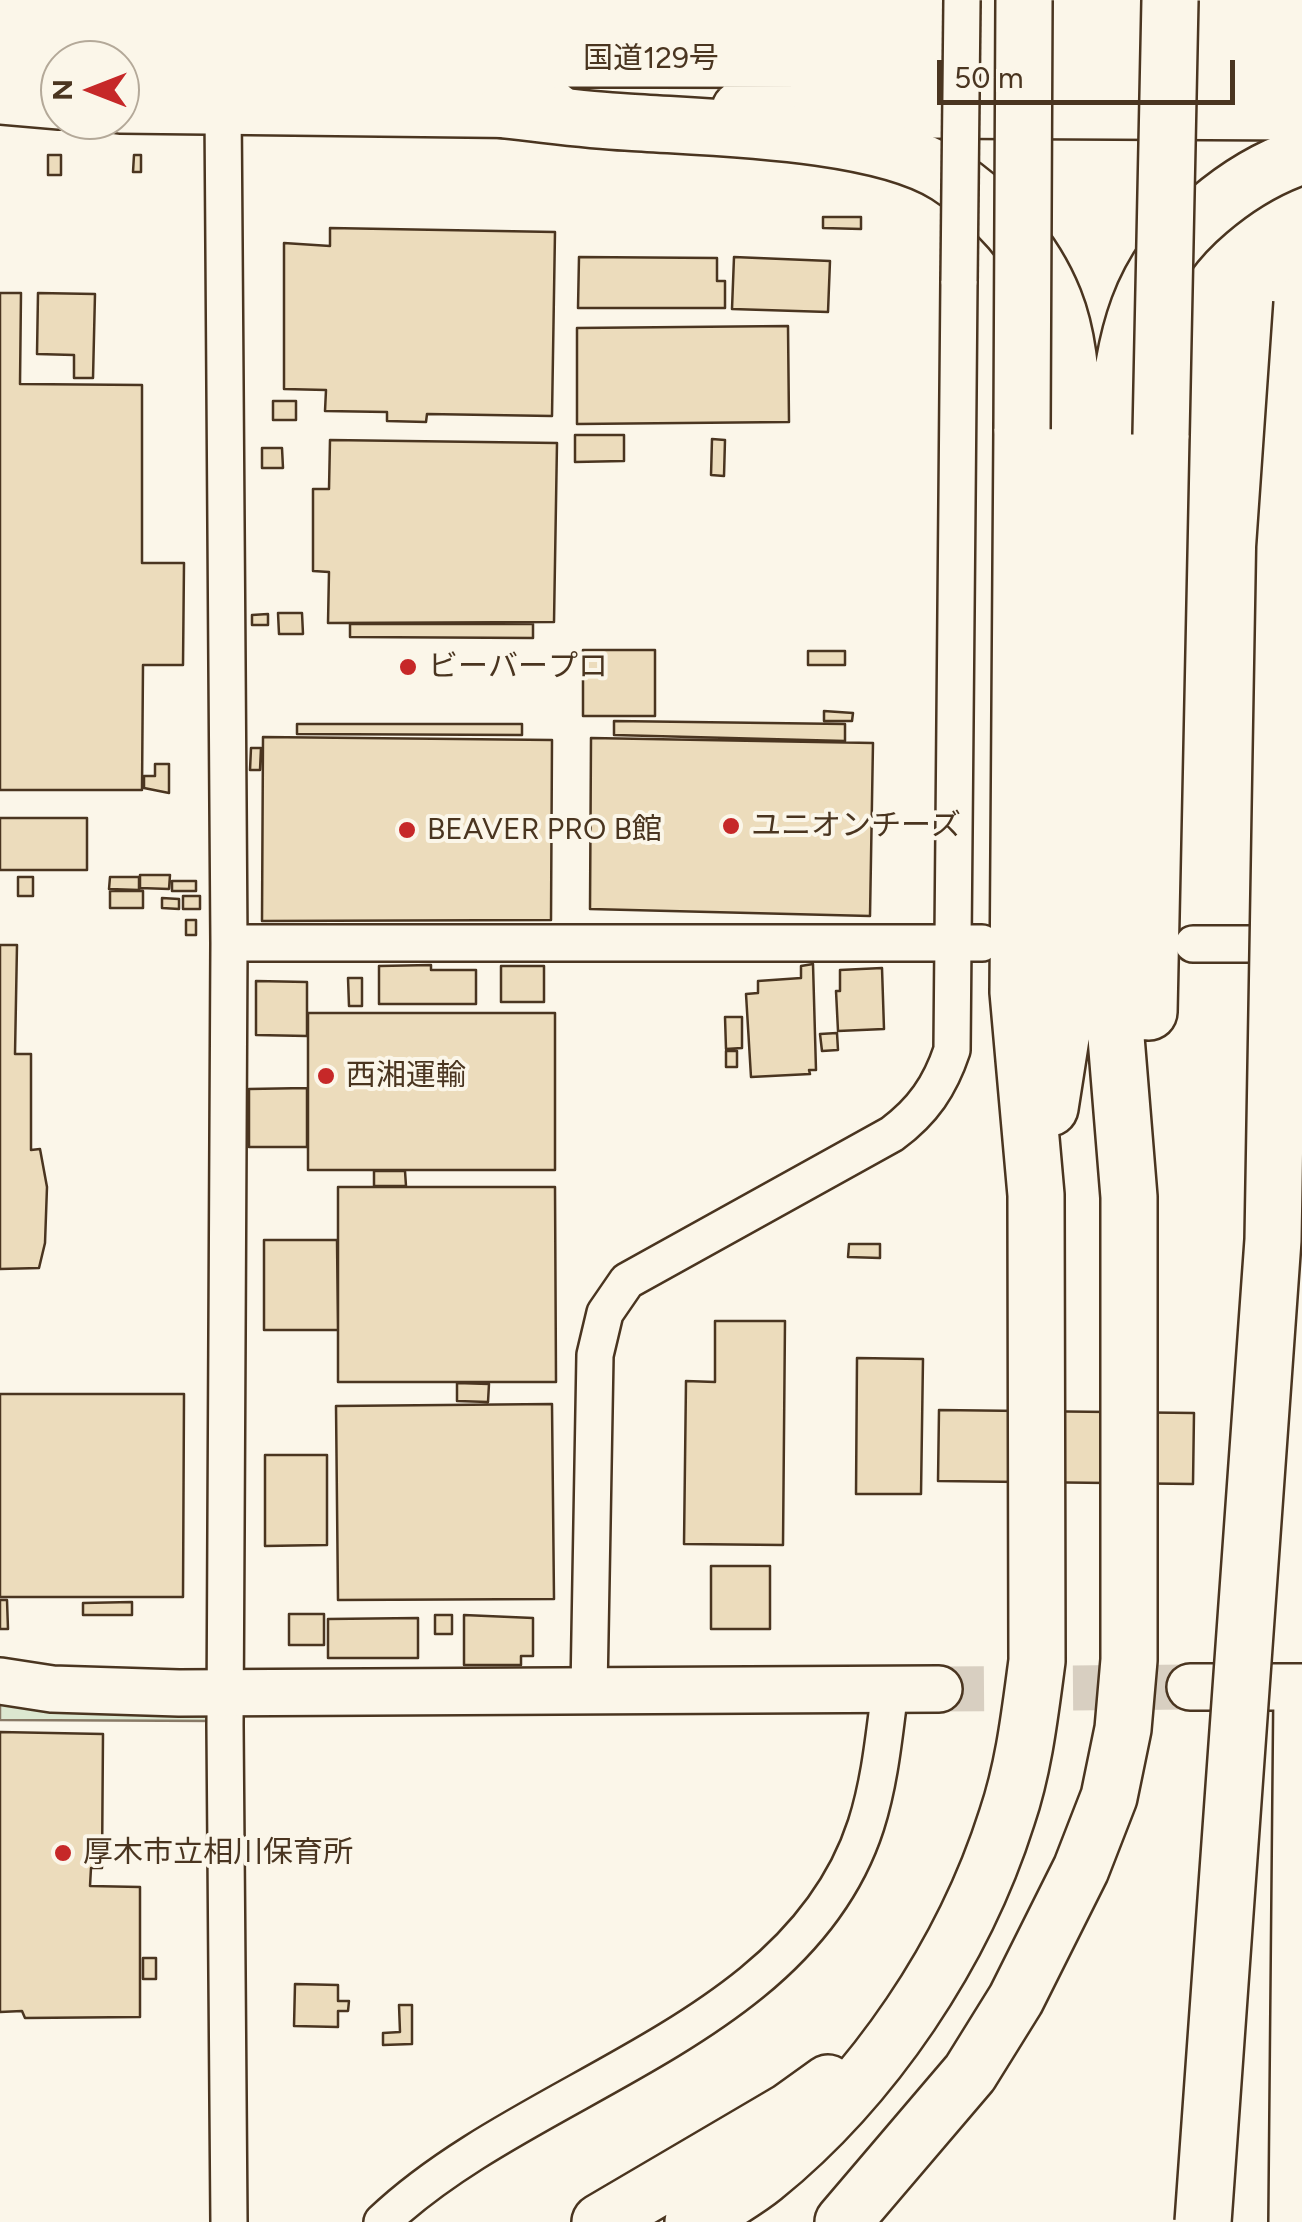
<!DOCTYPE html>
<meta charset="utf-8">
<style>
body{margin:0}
#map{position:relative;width:1302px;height:2222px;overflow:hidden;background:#fbf6e9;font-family:Figtree,sans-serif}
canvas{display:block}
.north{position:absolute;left:40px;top:40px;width:100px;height:100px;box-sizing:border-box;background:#fbf6e9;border:2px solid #b4a999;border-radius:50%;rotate:270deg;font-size:28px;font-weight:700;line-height:40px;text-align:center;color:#4a3520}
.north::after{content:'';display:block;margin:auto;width:35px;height:45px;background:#c62828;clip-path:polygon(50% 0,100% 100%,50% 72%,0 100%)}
.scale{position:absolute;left:937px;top:60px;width:298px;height:45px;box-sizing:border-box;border:5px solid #4a3520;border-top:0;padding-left:12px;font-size:30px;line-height:35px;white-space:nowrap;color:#4a3520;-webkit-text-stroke:8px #fbf6e9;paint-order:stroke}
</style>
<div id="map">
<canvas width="1302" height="2222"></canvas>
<div class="north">N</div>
<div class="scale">50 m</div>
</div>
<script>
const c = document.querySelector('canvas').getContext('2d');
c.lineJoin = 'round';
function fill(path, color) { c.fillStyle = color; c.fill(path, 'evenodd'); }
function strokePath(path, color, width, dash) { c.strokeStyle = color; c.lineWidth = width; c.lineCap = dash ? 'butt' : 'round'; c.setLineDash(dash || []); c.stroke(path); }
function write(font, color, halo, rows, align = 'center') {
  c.font = font + ' Figtree,"Noto Sans JP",sans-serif'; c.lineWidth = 8; c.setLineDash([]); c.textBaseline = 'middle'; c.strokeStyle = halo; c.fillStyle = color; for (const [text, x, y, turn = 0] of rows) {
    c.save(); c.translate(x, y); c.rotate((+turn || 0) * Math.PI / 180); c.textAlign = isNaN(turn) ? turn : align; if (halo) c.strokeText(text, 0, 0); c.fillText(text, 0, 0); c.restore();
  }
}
const green = new Path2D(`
 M 0,1699 L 212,1708 L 217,1721 L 0,1720 Z`);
const building = new Path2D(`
 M 48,155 L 61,155 L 61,175 L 48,175 Z
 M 134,155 L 141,155 L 141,172 L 133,172 Z
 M 823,217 L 861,217 L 861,229 L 823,228 Z
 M 330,228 L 555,232 L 552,416 L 427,414 L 426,422 L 387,421 L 387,412 L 325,411 L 326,390 L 284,389 L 284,243 L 330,246 Z
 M 579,257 L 717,258 L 717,281 L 725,281 L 725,308 L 578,308 Z
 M 734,257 L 830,261 L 828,312 L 732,309 Z
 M 0,293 L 21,293 L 20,384 L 142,385 L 142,563 L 184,563 L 183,665 L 143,665 L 142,790 L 0,790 Z
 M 38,293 L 95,294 L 93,378 L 74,378 L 74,355 L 37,354 Z
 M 788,326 L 789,422 L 577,424 L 577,328 Z
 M 273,401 L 296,401 L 296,420 L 273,420 Z
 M 575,435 L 624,435 L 624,461 L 575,462 Z
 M 712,439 L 725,440 L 724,476 L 711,475 Z
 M 330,440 L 557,443 L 554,622 L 328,623 L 329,572 L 313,571 L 313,489 L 329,489 Z
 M 262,448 L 282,448 L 283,468 L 262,468 Z
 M 278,613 L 302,613 L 303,634 L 279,634 Z
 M 268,614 L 268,625 L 252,625 L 252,615 Z
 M 350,624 L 533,624 L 533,638 L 350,637 Z
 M 583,650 L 655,650 L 655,716 L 583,716 Z
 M 808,651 L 845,651 L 845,665 L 808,665 Z
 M 824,711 L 853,713 L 852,721 L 824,721 Z
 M 614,721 L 845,724 L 845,741 L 614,735 Z
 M 297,724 L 522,724 L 522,735 L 297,734 Z
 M 263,737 L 552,740 L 551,920 L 262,921 Z
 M 591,738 L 873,743 L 870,916 L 590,909 Z
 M 251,748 L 261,748 L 260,770 L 250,770 Z
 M 155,764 L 169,764 L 169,793 L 144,788 L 144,776 L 155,776 Z
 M 0,818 L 87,818 L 87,870 L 0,870 Z
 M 140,875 L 170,875 L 169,889 L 140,888 Z
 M 18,877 L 33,877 L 33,896 L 18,896 Z
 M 110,877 L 139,877 L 139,890 L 109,889 Z
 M 172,881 L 196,881 L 196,891 L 172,891 Z
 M 110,891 L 143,891 L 143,908 L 110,908 Z
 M 183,896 L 200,896 L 200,909 L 183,909 Z
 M 162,898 L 179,899 L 179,909 L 162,908 Z
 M 186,920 L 196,920 L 196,935 L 186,935 Z
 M 0,945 L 17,945 L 15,1054 L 31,1054 L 31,1150 L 40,1149 L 47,1187 L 45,1243 L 39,1268 L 0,1269 Z
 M 813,964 L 816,1070 L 809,1070 L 810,1074 L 751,1077 L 746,994 L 758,993 L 758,981 L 801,978 L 801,966 Z
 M 431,965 L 431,970 L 476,970 L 476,1004 L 379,1004 L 379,966 Z
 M 501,966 L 544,966 L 544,1002 L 501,1002 Z
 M 882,968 L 884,1029 L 838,1031 L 836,991 L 840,991 L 840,970 Z
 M 348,978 L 362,978 L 362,1006 L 349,1006 Z
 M 256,981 L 307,982 L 307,1036 L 256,1035 Z
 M 308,1013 L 555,1013 L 555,1170 L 308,1170 Z
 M 725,1017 L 742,1017 L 742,1048 L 726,1049 Z
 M 837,1033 L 838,1050 L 822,1051 L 820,1034 Z
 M 726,1051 L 737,1051 L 737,1067 L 726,1067 Z
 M 307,1088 L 307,1147 L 249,1147 L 249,1089 Z
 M 374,1171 L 405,1171 L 406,1186 L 374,1186 Z
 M 338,1187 L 555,1187 L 556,1382 L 338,1382 Z
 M 264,1240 L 337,1240 L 338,1330 L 264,1330 Z
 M 849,1244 L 880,1244 L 880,1258 L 848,1257 Z
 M 715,1321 L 785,1321 L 783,1545 L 684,1544 L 686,1381 L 715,1382 Z
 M 857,1358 L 923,1359 L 921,1494 L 856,1494 Z
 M 457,1383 L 489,1384 L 488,1402 L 457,1401 Z
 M 0,1394 L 184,1394 L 183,1597 L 0,1597 Z
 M 552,1404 L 554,1599 L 338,1600 L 336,1406 Z
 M 939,1410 L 1194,1413 L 1193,1484 L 938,1481 Z
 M 265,1455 L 327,1455 L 327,1545 L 265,1546 Z
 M 711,1566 L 770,1566 L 770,1629 L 711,1629 Z
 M 0,1600 L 7,1600 L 8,1629 L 0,1629 Z
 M 132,1602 L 132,1615 L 83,1615 L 83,1603 Z
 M 289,1614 L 324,1614 L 324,1645 L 289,1645 Z
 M 435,1615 L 452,1615 L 452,1634 L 435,1634 Z
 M 464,1615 L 533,1618 L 533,1656 L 521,1656 L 521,1665 L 464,1665 Z
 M 418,1618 L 418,1658 L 328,1658 L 328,1619 Z
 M 0,1732 L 103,1734 L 102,1868 L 91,1868 L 90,1886 L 140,1887 L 140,2017 L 25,2018 L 22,2011 L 0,2012 Z
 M 143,1958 L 156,1958 L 156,1979 L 143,1979 Z
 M 295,1984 L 338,1985 L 338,2001 L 349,2001 L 348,2011 L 338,2011 L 338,2027 L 294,2026 Z
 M 399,2005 L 412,2005 L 412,2044 L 383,2045 L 383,2033 L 400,2032 Z`);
const tertiaryTunnel = new Path2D(`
 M 939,1689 L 1190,1687`);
const minor = new Path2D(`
 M 223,106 L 229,943 L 225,1725 L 229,2222
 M 229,943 L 982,943
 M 1193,944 L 1297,944
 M 589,1690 L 595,1355 L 605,1313 L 627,1281 L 892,1134 C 923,1111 940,1086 952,1050 L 959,281
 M 382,2222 C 528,2083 799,2033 866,1825 C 880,1781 884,1736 890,1690`);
const tertiary = new Path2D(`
 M 0,1681 L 52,1689 L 179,1693 L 939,1689
 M 1190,1687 L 1302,1687`);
const trunk = new Path2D(`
 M 0,11 L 1302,12
 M 0,58 L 1302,60
 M 0,96 L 60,101
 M 120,105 L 554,110
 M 740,109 L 1302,112`);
const motorway = new Path2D(`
 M 505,110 C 545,114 586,120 626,122 C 711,128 876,130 947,175 C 994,205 1033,248 1054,300 C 1070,340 1071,385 1074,428 L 1068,993 L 1050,1108
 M 1149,1012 L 1161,435
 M 600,2222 L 789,2111 L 828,2083
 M 693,2222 C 717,2207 742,2194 763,2177 C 874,2087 964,1953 1007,1817 C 1024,1767 1030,1713 1037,1661 L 1036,1195 L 1018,992 L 1022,429
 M 843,2222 L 970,2073 L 1016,1999 L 1081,1869 L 1109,1797 L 1123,1729 L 1129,1660 L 1129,1197 L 1112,988 L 1116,426 C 1125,337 1137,271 1208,211 C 1237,186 1266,168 1302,156
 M 1297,2222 L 1302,1696`);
const minorBridge = new Path2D(`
 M 959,281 L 962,0`);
const motorwayBridge = new Path2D(`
 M 1022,429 L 1024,0
 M 1161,435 L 1170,0
 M 1203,2222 L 1273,1240 L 1285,548 L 1302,303`);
const markers = [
 [408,667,10,"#c62828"],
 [731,826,10,"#c62828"],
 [407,830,10,"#c62828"],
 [326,1076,10,"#c62828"],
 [63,1853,10,"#c62828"]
];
const streetNames = [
 ["国道129号",651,59]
];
const poiNames = [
 ["ビーバープロ",428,667],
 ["ユニオンチーズ",751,826],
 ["BEAVER PRO B館",427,830],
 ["西湘運輸",346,1076],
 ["厚木市立相川保育所",83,1853]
];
fill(green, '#dce7d0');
strokePath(green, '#887966', 2.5);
fill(building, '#ecdcbc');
strokePath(building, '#4a3520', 2.5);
strokePath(tertiaryTunnel, '#d8cfc1', 45, [45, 22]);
strokePath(minor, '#4a3520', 40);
strokePath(tertiary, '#4a3520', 50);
strokePath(trunk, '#4a3520', 60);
strokePath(motorway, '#4a3520', 60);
strokePath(minor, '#fbf6e9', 35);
strokePath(tertiary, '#fbf6e9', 45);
strokePath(trunk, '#fbf6e9', 55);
strokePath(motorway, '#fbf6e9', 55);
strokePath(minorBridge, '#4a3520', 40, []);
strokePath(motorwayBridge, '#4a3520', 60, []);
strokePath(minorBridge, '#fbf6e9', 35);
strokePath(motorwayBridge, '#fbf6e9', 55);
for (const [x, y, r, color] of markers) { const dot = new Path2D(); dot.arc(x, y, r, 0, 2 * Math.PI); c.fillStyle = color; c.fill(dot); strokePath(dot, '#fbf6e9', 4); }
write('30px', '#4a3520', '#fbf6e9', streetNames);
write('30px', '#4a3520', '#fbf6e9', poiNames, 'left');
</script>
